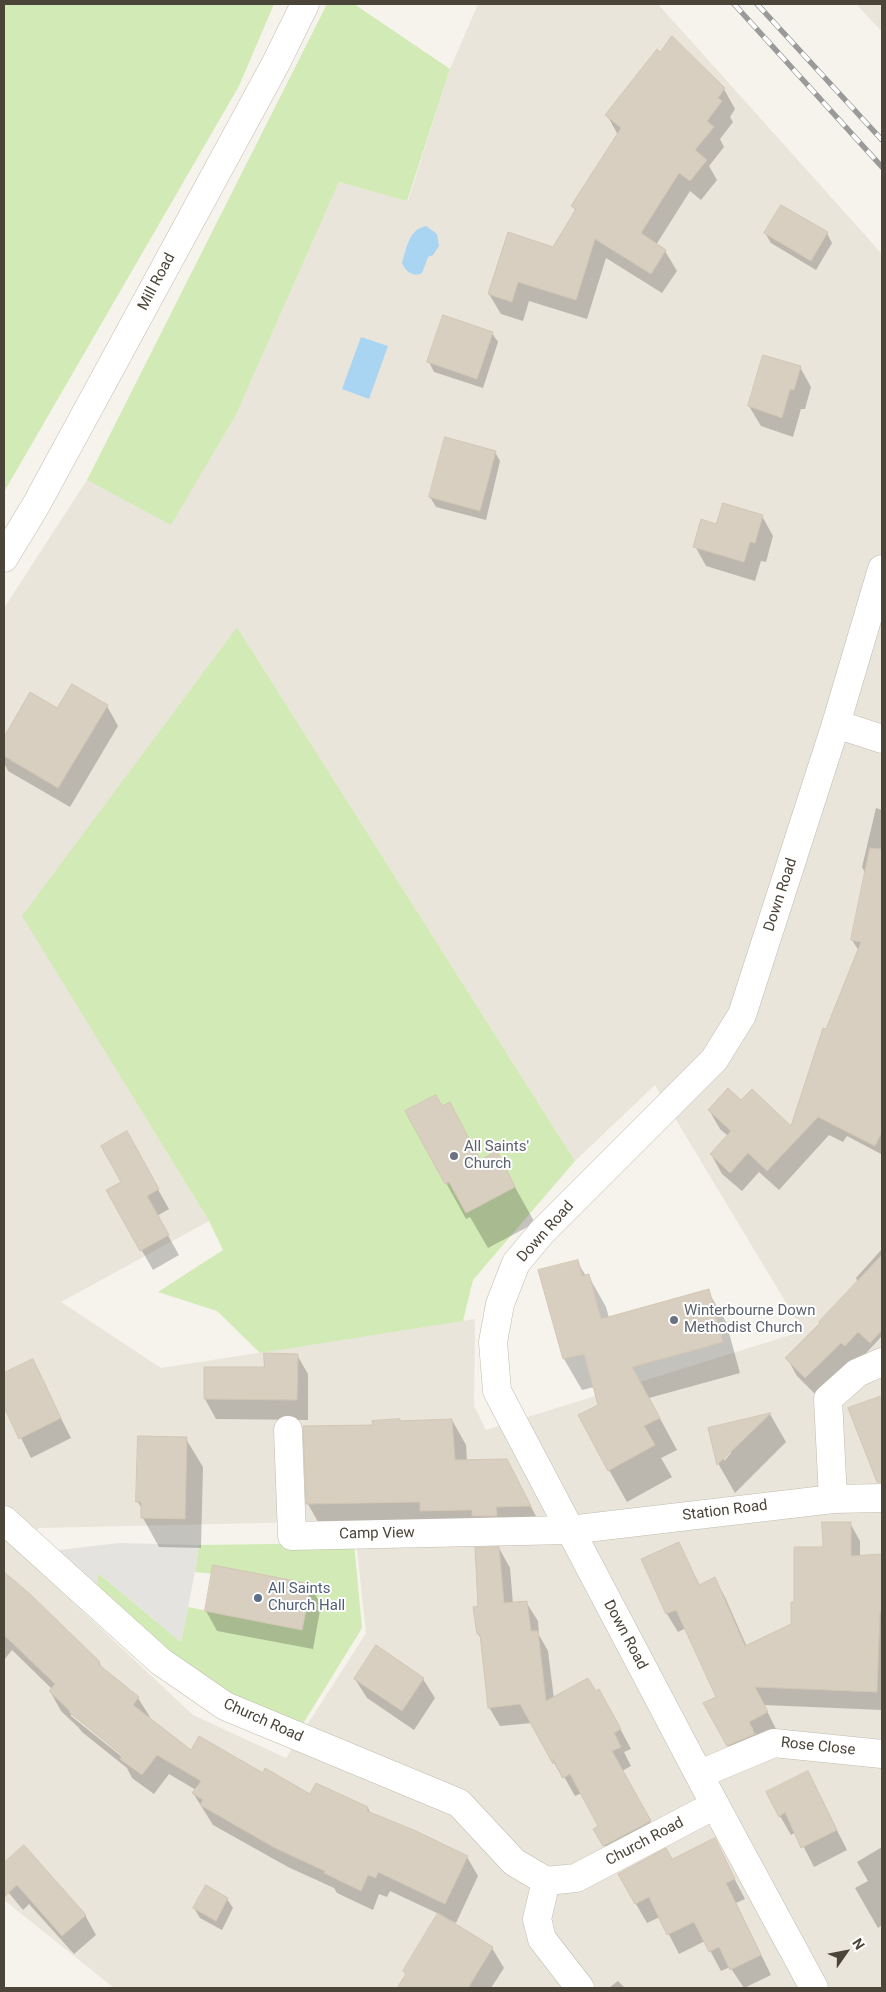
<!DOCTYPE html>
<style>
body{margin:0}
#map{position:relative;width:886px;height:1992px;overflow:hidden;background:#f6f3ec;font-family:Roboto,sans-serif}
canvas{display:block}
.frame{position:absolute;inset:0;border:5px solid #4b4439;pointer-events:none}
.north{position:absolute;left:821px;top:1927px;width:50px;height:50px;-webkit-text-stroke:4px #fff;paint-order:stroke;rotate:57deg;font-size:14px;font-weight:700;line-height:20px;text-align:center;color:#4b4439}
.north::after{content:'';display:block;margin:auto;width:18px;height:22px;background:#4b4439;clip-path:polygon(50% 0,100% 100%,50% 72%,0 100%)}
</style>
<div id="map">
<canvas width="886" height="1992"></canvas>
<div class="frame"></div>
<div class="north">N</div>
</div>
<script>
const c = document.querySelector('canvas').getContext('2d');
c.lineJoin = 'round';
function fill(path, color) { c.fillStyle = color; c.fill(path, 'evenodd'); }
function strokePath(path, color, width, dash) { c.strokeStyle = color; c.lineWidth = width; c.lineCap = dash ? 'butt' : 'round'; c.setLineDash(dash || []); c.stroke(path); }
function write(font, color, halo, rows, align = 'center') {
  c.font = font + ' Roboto,sans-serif'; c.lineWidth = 4; c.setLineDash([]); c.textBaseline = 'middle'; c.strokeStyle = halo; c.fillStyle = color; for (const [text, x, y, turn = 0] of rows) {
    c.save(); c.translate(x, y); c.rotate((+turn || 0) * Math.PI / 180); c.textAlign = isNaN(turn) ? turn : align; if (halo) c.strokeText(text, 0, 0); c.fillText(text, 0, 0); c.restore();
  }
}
const residential = new Path2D(`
 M 478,4 L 658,4 L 882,254 L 882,1988 L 114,1988 L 4,1900 L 4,608 L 87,480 L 171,524 L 236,415 L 339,182 L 408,201 L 450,69 ZM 237,627 L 575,1161 L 655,1085 L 803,1331 L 486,1430 L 474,1406 L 475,1319 L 161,1368 L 61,1302 L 209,1221 L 23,916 ZM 354,1521 L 366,1633 L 286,1758 L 193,1715 L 16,1549 L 39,1528 Z
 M 856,4 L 882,4 L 882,32 Z`);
const green = new Path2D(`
 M 4,4 L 274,4 L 239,86 L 4,492 Z
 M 327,4 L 354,4 L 450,69 L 407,201 L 339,182 L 236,415 L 171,525 L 87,480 Z
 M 237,627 L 575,1161 L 473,1280 L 463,1321 L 260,1353 L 217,1311 L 158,1292 L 223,1250 L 209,1221 L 22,916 Z
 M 354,1543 L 362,1628 L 301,1727 L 215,1695 L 98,1591 L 98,1573 L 181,1642 L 188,1607 L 302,1630 L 311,1584 L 195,1572 L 199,1545 Z`);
const parking = new Path2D(`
 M 119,1543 L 199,1545 L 195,1572 L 181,1642 L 98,1573 L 98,1591 L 51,1551 Z`);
const water = new Path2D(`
 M 426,226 L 437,234 L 439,246 L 433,255 L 428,257 L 422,273 C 414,278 405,271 402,263 C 407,248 408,230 426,226 Z
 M 361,337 L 388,346 L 369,399 L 342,389 Z`);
const shadow = new Path2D(`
 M 672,38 L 724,89 L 735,109 L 730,117 L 733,122 L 720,139 L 724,147 L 709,166 L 717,180 L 701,200 L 690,191 L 656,245 L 665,251 L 677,271 L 662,293 L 606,258 L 587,319 L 529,301 L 523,321 L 501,314 L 489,294 L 553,248 L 576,212 L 573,206 L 618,135 L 607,115 Z
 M 765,233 L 827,233 L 832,243 L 816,270 L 771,243 Z
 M 492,333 L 498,342 L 483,388 L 434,372 L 429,362 Z
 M 800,367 L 811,387 L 805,409 L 801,409 L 793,437 L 761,426 L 749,406 Z
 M 495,452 L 500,461 L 486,520 L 436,507 L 430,497 Z
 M 762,516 L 773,536 L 766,562 L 761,561 L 755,581 L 706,566 L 695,546 L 717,526 Z
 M 31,694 L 58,710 L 107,706 L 118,726 L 70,807 L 8,771 L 4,763 L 4,740 Z
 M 876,808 L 882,810 L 881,1154 L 847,1136 L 843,1142 L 829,1135 L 779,1190 L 759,1172 L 742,1191 L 722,1174 L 711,1154 L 728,1136 L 720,1129 L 709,1110 L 741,1102 L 792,1128 L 827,1031 L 859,951 L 852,940 L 866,875 L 862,867 Z
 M 449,1104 L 481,1161 L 496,1153 L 535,1223 L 488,1248 L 470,1217 L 466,1219 L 407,1112 L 442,1108 Z
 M 126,1133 L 169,1209 L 157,1216 L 179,1255 L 153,1270 L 108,1191 L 123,1182 Z
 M 882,1249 L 882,1336 L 856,1364 L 817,1396 L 797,1376 L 787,1358 L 821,1324 L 858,1282 L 856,1278 Z
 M 577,1261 L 586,1276 L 588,1275 L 606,1307 L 609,1318 L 708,1291 L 726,1322 L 740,1373 L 649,1398 L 677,1450 L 661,1458 L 672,1477 L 627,1502 L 609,1470 L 599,1405 L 594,1387 L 582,1390 L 564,1359 L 540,1271 Z
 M 297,1355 L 308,1374 L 308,1420 L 216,1419 L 205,1399 L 205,1368 L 266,1369 Z
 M 32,1361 L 71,1438 L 31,1458 L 4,1404 L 4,1374 Z
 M 882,1397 L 882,1472 L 878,1473 L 850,1409 Z
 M 770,1414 L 786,1442 L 735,1493 L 719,1465 L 710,1429 ZM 730,1451 L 731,1453 L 724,1461 L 724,1457 Z
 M 452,1420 L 466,1445 L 467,1461 L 506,1460 L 544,1531 L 322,1529 L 308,1504 L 374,1426 Z
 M 186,1439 L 203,1467 L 201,1548 L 159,1547 L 143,1518 L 143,1510 L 137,1501 Z
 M 850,1523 L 860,1541 L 860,1556 L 882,1556 L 882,1710 L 764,1705 L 777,1731 L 738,1764 L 728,1745 L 717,1697 L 686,1628 L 678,1632 L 667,1614 L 642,1560 L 678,1543 L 700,1586 L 715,1579 L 725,1597 L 747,1647 L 792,1625 L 796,1604 L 824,1548 Z
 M 499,1548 L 510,1568 L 513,1604 L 526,1602 L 538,1621 L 539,1635 L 548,1651 L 554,1699 L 595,1693 L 610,1710 L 631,1749 L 624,1752 L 631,1766 L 622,1771 L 661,1841 L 615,1865 L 595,1829 L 600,1827 L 582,1793 L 575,1796 L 563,1775 L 563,1779 L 532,1723 L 500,1726 L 489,1707 L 482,1640 L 478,1634 L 479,1607 Z
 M 4,1573 L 30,1595 L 99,1662 L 102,1669 L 138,1698 L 150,1717 L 148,1719 L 191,1752 L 263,1775 L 311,1796 L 368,1808 L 371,1815 L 467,1857 L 478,1876 L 456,1923 L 446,1918 L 445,1919 L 492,1948 L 504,1968 L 491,1988 L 399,1988 L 406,1975 L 404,1971 L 439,1914 L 390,1891 L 387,1897 L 379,1894 L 373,1910 L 337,1893 L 334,1888 L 288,1867 L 213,1825 L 193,1793 L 196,1790 L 169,1774 L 154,1794 L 132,1778 L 127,1768 L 82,1732 L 78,1727 L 61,1711 L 50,1691 L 52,1689 L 12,1650 L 4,1660 ZM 71,1712 L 128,1758 L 126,1760 L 71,1716 Z
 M 310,1585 L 321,1605 L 313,1649 L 217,1631 L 206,1611 Z
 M 355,1679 L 423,1679 L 435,1698 L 414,1730 L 367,1698 Z
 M 808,1773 L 847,1850 L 814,1867 L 796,1832 L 791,1835 L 780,1816 Z
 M 714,1840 L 745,1899 L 736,1903 L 771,1975 L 744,1988 L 730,1967 L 721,1971 L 705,1941 L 679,1954 L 660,1917 L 647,1923 L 636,1904 L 672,1860 Z
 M 23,1847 L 85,1915 L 96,1935 L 74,1954 L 29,1904 L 23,1910 L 4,1887 L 4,1864 Z
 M 882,1847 L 882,1925 L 878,1928 L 855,1888 L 868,1881 L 857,1862 Z
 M 227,1899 L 233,1908 L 222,1930 L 200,1918 L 194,1908 Z
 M 618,1981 L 625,1988 L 609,1988 Z`);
const building = new Path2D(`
 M 672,36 L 725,88 L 718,98 L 722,101 L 707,121 L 714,127 L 695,150 L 707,160 L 690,181 L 679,173 L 641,233 L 666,250 L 651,274 L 595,239 L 576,300 L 518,282 L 512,302 L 488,294 L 508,232 L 553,247 L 576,209 L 571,206 L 621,128 L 605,115 L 657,49 L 660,52 Z
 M 781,205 L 828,232 L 811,261 L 764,233 Z
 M 443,315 L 493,332 L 477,379 L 427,362 Z
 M 763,355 L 801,366 L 794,390 L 790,389 L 782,418 L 748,406 Z
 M 445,437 L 496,451 L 480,511 L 429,497 Z
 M 723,503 L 763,515 L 755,543 L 750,542 L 744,562 L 693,547 L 701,519 L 716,524 Z
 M 72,684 L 108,705 L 58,788 L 4,756 L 4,737 L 30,692 L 57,708 Z
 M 870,848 L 882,849 L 882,1132 L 875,1146 L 818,1117 L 767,1171 L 748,1153 L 730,1173 L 710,1154 L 731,1131 L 708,1110 L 728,1088 L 741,1100 L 752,1089 L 791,1126 L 823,1028 L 826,1029 L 861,942 L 851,940 Z
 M 436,1095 L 442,1106 L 450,1102 L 480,1160 L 497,1151 L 515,1187 L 466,1213 L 449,1182 L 445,1184 L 405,1111 Z
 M 127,1131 L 159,1189 L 147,1196 L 169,1235 L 140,1251 L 106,1190 L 121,1182 L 101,1146 Z
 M 882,1255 L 882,1330 L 870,1343 L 858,1332 L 845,1346 L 841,1343 L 805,1378 L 785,1358 L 820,1323 L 819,1322 Z
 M 578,1260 L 582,1276 L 589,1274 L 601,1319 L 709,1289 L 723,1342 L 632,1367 L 660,1418 L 644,1426 L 655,1445 L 608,1471 L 578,1415 L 598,1405 L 584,1354 L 563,1359 L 538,1270 Z
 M 264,1353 L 298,1354 L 297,1400 L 204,1399 L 204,1367 L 264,1367 Z
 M 33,1359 L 61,1418 L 19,1439 L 4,1407 L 4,1373 Z
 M 882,1396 L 882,1482 L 877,1482 L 848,1408 Z
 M 771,1413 L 717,1465 L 708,1428 Z
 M 400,1419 L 400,1421 L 452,1419 L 455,1460 L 507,1459 L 531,1506 L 496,1507 L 497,1516 L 472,1516 L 472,1510 L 420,1511 L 420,1502 L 306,1504 L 303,1426 L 373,1425 L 372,1421 Z
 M 138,1436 L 187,1437 L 185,1519 L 141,1518 L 141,1502 L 136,1502 Z
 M 822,1522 L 851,1522 L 851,1556 L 882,1554 L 882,1611 L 880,1611 L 877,1692 L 755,1687 L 768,1712 L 749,1722 L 755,1734 L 727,1746 L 703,1703 L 716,1697 L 676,1610 L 666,1614 L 641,1559 L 679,1542 L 699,1585 L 715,1577 L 745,1646 L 791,1624 L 791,1602 L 794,1602 L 794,1547 L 823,1547 Z
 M 499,1547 L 504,1603 L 527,1601 L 531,1631 L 538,1631 L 546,1701 L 588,1678 L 596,1691 L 599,1689 L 621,1729 L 614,1733 L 621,1747 L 612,1751 L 651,1821 L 603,1846 L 593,1829 L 598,1826 L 570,1774 L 563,1778 L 553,1759 L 553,1764 L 520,1704 L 488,1708 L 480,1634 L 477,1634 L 473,1607 L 478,1606 L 475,1548 Z
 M 213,1565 L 311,1584 L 302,1630 L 205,1611 Z
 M 4,1572 L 30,1594 L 100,1662 L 98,1664 L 139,1697 L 133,1705 L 191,1750 L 199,1736 L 263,1773 L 265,1768 L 310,1794 L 316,1783 L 368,1807 L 367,1811 L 416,1831 L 468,1856 L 445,1904 L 378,1872 L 376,1878 L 368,1875 L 361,1891 L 324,1873 L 325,1871 L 275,1848 L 200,1805 L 203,1800 L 192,1793 L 201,1781 L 157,1755 L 142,1775 L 120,1759 L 122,1755 L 69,1712 L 70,1711 L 49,1691 L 55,1684 L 4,1635 Z
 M 376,1645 L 424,1678 L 402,1711 L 354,1679 Z
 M 808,1771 L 837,1830 L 801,1848 L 785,1812 L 779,1817 L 766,1792 Z
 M 715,1838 L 735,1879 L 726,1883 L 761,1955 L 730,1970 L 719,1947 L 709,1952 L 694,1922 L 667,1935 L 649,1897 L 635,1904 L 618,1874 L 666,1848 L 672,1859 Z
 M 24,1845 L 86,1915 L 62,1936 L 17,1885 L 4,1897 L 4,1863 Z
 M 206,1885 L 228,1898 L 216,1921 L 193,1908 Z
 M 438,1913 L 493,1947 L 468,1988 L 397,1988 L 406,1974 L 403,1971 Z`);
const minor = new Path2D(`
 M 4,558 L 36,505 L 276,63 L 305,4
 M 836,724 L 882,739
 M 288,1430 L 292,1536 L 569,1530 L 833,1499 L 882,1498
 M 833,1499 L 828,1399 L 857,1373 L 882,1362
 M 4,1520 L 160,1661 L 225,1706 L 459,1803 L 514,1862 L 546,1881 L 576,1878 L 715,1805
 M 700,1774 L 774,1743 L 882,1754
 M 546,1881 L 537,1919 L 542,1939 L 580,1988`);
const tertiary = new Path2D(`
 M 814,1988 L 715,1805 L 497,1391 L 493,1342 L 500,1304 L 516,1263 L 542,1232 L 714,1060 L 742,1015 L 836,724 L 882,569`);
const rail = new Path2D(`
 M 734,4 L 882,167
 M 757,4 L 882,140`);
const markers = [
 [454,1156,5,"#6b7280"],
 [674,1320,5,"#6b7280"],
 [258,1598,5,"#5c6f8a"]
];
const streetNames = [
 ["Mill Road",157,282,-62],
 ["Down Road",781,895,-72],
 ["Down Road",546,1232,-48],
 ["Station Road",725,1511,-7],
 ["Camp View",377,1534,-1],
 ["Down Road",625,1635,62],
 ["Church Road",263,1721,24],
 ["Rose Close",818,1747,6],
 ["Church Road",645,1842,-28]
];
const worshipNames = [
 ["All Saints'",464,1147],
 ["Church",464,1164],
 ["Winterbourne Down",684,1311],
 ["Methodist Church",684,1328]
];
const serviceNames = [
 ["All Saints",268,1589],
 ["Church Hall",268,1606]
];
fill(residential, '#eae5da');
fill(green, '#d2eab5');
fill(parking, '#e5e3e0');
fill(water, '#a9d4f2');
fill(shadow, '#0003');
fill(building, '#d8cfc1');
strokePath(building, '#d3c7b4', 1);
strokePath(minor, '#c2bbae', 29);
strokePath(tertiary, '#c2bbae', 29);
strokePath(minor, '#fff', 28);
strokePath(tertiary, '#fff', 28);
strokePath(rail, '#9a9a9a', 5.5);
strokePath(rail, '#fff', 4, [11]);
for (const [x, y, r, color] of markers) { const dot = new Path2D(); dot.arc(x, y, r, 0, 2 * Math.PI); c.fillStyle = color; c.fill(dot); strokePath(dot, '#fff', 2); }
write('15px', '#4b4439', '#fff', streetNames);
write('15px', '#5b616d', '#fff', worshipNames, 'left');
write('15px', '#4e5e75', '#fff', serviceNames, 'left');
</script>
